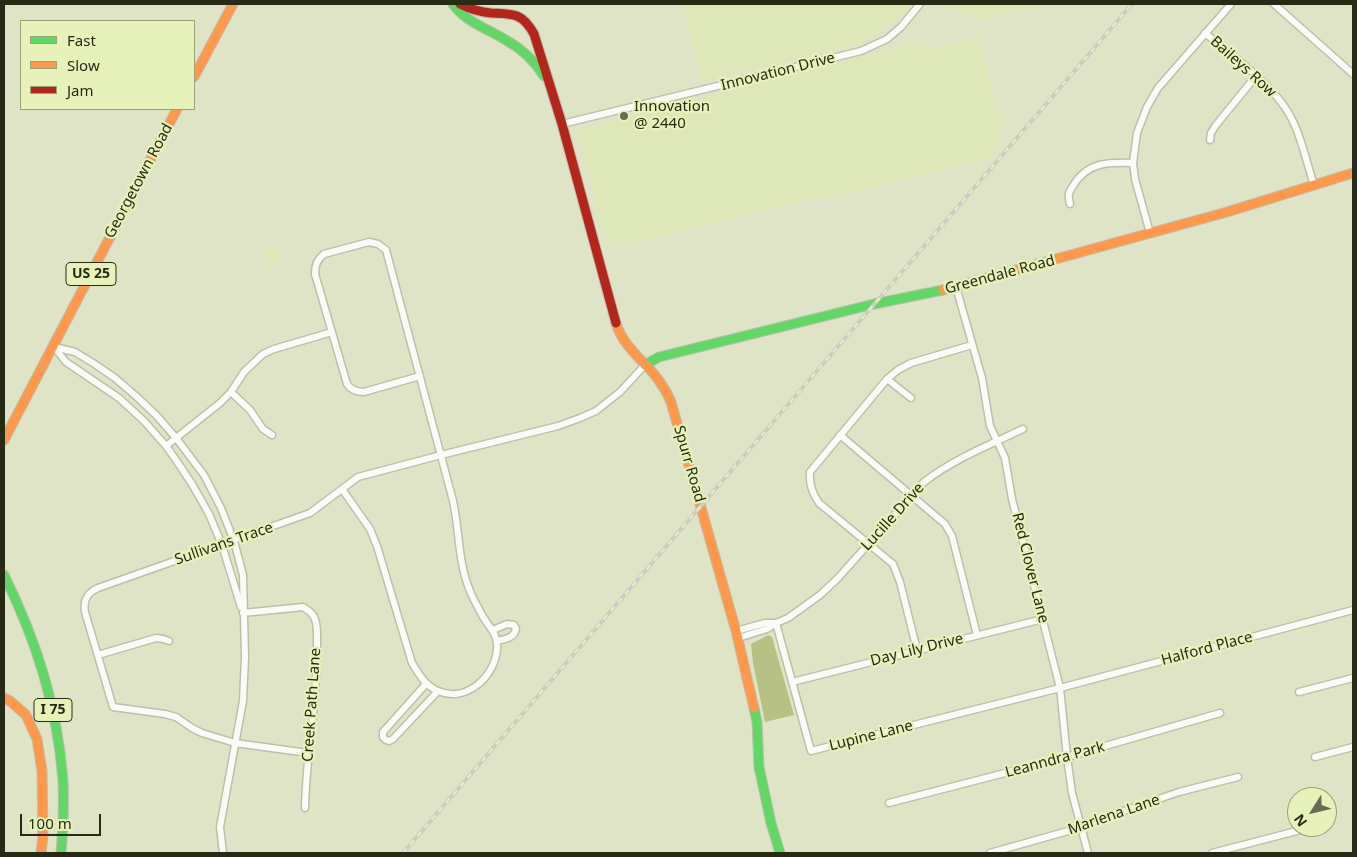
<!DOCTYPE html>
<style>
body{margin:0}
#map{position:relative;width:1357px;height:857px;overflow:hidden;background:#dfe4c7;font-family:"Noto Sans",sans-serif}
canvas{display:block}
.frame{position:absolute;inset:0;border:5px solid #272b16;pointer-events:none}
.legend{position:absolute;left:20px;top:20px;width:175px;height:90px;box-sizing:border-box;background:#e7f1ba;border:1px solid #9aa278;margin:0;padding:6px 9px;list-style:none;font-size:15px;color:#272b16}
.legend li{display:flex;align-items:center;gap:10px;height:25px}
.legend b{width:25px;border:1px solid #9aa278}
.north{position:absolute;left:1287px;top:787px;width:50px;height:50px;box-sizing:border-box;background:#e7f1ba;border:1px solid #9aa278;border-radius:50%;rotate:234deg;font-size:14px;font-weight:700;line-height:20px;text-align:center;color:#272b16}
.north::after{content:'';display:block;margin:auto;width:18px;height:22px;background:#676c54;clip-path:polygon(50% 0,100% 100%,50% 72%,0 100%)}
.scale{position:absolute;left:20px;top:814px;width:81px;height:22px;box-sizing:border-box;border:2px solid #272b16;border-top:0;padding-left:6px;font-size:15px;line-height:18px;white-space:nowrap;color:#272b16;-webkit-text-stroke:4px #e7f1ba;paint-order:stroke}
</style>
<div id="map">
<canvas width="1357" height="857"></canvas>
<div class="frame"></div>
<ul class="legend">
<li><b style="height:6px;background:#63d668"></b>Fast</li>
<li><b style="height:6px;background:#ff974d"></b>Slow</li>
<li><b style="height:6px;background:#b3261e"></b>Jam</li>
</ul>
<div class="north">N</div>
<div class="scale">100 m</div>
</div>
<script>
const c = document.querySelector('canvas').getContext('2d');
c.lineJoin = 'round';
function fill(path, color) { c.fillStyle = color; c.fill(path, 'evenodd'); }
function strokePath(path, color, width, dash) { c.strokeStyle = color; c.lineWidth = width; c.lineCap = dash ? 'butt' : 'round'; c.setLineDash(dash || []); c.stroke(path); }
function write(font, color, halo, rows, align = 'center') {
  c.font = font + ' "Noto Sans",sans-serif'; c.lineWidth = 4.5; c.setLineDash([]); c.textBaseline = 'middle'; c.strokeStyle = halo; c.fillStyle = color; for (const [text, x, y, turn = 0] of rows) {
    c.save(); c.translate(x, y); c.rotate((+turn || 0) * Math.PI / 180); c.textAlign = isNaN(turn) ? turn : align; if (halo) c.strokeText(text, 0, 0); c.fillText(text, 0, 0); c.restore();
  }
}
const built = new Path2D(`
 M 683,4 L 910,4 L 905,13 L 876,34 L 857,44 L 702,80 Z
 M 936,4 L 1050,4 L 976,20 Z
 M 978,37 L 1004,127 L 990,159 L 609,247 L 578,131 L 918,42 L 925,52 Z
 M 278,246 L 281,265 L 268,268 L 265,249 Z`);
const water = new Path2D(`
 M 768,635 L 772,637 L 794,715 L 765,722 L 753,663 L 751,644 Z`);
const street = new Path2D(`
 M 1274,4 L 1353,74
 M 1205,33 C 1233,57 1269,81 1288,112 C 1301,134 1306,161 1314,185
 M 562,124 L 861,51 L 887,39 L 901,27 L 920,4
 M 1210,140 L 1211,133 L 1216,125 L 1256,76
 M 1070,204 C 1068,196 1068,193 1073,186 C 1087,162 1108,162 1133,163
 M 1150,233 L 1135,179 L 1133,163 L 1137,133 L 1147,107 L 1158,88 L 1231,4
 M 956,287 L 982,378 L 990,426 L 1005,458 L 1012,499 L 1060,688 L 1067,757 L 1072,793 L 1088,853
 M 54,347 L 75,352 L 93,363 L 115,378 L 137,397 L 157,416 L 176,438 L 204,475 L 221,508 L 234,541 L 243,575 L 245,657 L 243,701 L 220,827 L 223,853
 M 54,347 L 66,362 L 119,398 L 144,421 L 166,446 L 176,460 L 192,484 L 209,514 L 222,545 L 241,607
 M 887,379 L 911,398
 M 231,392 L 250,410 L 263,429 L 272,435
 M 840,435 L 945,524 L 952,536 L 977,635
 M 166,446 L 220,403 L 231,392 L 244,372 L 263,354 L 274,349 L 332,332
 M 342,489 L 370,529 L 377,546 L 412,663 C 419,674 425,686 438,691 C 466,703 495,677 497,649 C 499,635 488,626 482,615 C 478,607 473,599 470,591 C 457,560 460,528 452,497 L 386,250 L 378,244 L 369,242 L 324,254 C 317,260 315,265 315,274 L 347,384 C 351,390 357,392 364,392 L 420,376
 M 243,613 L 303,607 C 307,610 312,612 314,617 C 318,624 317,635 317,643 C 318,699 306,753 305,808
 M 776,623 L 811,751 L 1060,688 L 1353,610
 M 493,630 L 507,624 L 514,625 L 516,629 C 514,638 505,639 497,641
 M 736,631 L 765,623 L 775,623
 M 738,638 L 767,629 L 776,623 L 788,618 L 820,595 L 838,578 L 924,482 C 954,459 989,445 1023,429
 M 917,650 L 900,582 L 893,564 L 819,503 C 812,492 809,484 810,472 L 887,379 L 898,370 L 911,363 L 972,345
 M 98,655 L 156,638 L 163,639 L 169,641
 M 792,682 L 1043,619
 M 426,684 L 383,732 L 383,737 L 386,740 L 389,741 L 393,739 L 438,691
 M 1299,692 L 1353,678
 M 308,753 L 235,743 L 202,733 L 192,728 L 176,717 L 165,714 L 113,707 L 85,612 C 83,600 87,593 98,588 L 310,513 L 358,477 L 441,455 L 558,426 L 580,418 L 596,411 L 606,403 L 620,392 L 645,365
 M 1315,757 L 1353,747
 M 889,803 L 1067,757 L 1220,713
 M 990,853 L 1068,831 L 1080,826 L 1179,792 L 1238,777
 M 1212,853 L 1312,827`);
const fast = new Path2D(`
 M 453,4 C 466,22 486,28 504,39 C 521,48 534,60 544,76
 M 645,365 L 659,357 L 874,304 L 943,290
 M 4,575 C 37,642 57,706 63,780 C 64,804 63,829 61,853
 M 754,708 L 757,722 L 759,767 L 771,823 L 780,853`);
const slow = new Path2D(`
 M 194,77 L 233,4
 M 943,290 L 1227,212 L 1353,173
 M 616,323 C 622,344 640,358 654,374 C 661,383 667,392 671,402 L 736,631 L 754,708
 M 4,440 L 177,109
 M 4,698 L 10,701 L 26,715 L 37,739 L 42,771 L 43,836 L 41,853`);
const jam = new Path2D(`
 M 460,4 C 470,9 480,12 491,13 C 512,14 522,12 534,34 L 562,124 L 616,323`);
const rail = new Path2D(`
 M 403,853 L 1132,4`);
const markers = [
 [624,116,5,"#676c54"]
];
const shields = [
 [91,274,50],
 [53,710,38]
];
const shieldNames = [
 ["US 25",91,274],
 ["I 75",53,710]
];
const streetNames = [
 ["Baileys Row",1243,67,42],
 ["Innovation Drive",778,72,-14],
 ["Georgetown Road",139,181,-62],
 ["Greendale Road",1000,275,-15],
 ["Spurr Road",689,464,74],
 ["Lucille Drive",893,517,-48],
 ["Sullivans Trace",224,544,-19],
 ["Red Clover Lane",1030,568,76],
 ["Halford Place",1207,649,-15],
 ["Day Lily Drive",917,650,-14],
 ["Creek Path Lane",312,705,-86],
 ["Lupine Lane",871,736,-14],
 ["Leanndra Park",1055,760,-15],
 ["Marlena Lane",1114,815,-19]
];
const poiNames = [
 ["Innovation",634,107],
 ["@ 2440",634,124]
];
fill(built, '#dee7b8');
fill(water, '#b7c185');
strokePath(street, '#bcc0aa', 9);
strokePath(fast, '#bcc0aa', 11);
strokePath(slow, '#bcc0aa', 11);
strokePath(jam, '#bcc0aa', 11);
strokePath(street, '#fafbf7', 6);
strokePath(fast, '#63d668', 9);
strokePath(slow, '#ff974d', 9);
strokePath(jam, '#b3261e', 9);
strokePath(rail, '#cbcdc4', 4);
strokePath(rail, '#e7f1ba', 2, [5.5]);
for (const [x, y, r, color] of markers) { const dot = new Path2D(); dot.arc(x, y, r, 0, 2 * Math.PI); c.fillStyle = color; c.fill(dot); strokePath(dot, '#e7f1ba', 2); }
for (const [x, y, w] of shields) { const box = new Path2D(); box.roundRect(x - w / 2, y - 11.5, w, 23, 4); c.fillStyle = '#e7f1ba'; c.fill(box); strokePath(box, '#272b16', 1); }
write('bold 14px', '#272b16', null, shieldNames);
write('15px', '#272b16', '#e7f1ba', streetNames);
write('15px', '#272b16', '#e7f1ba', poiNames, 'left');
</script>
